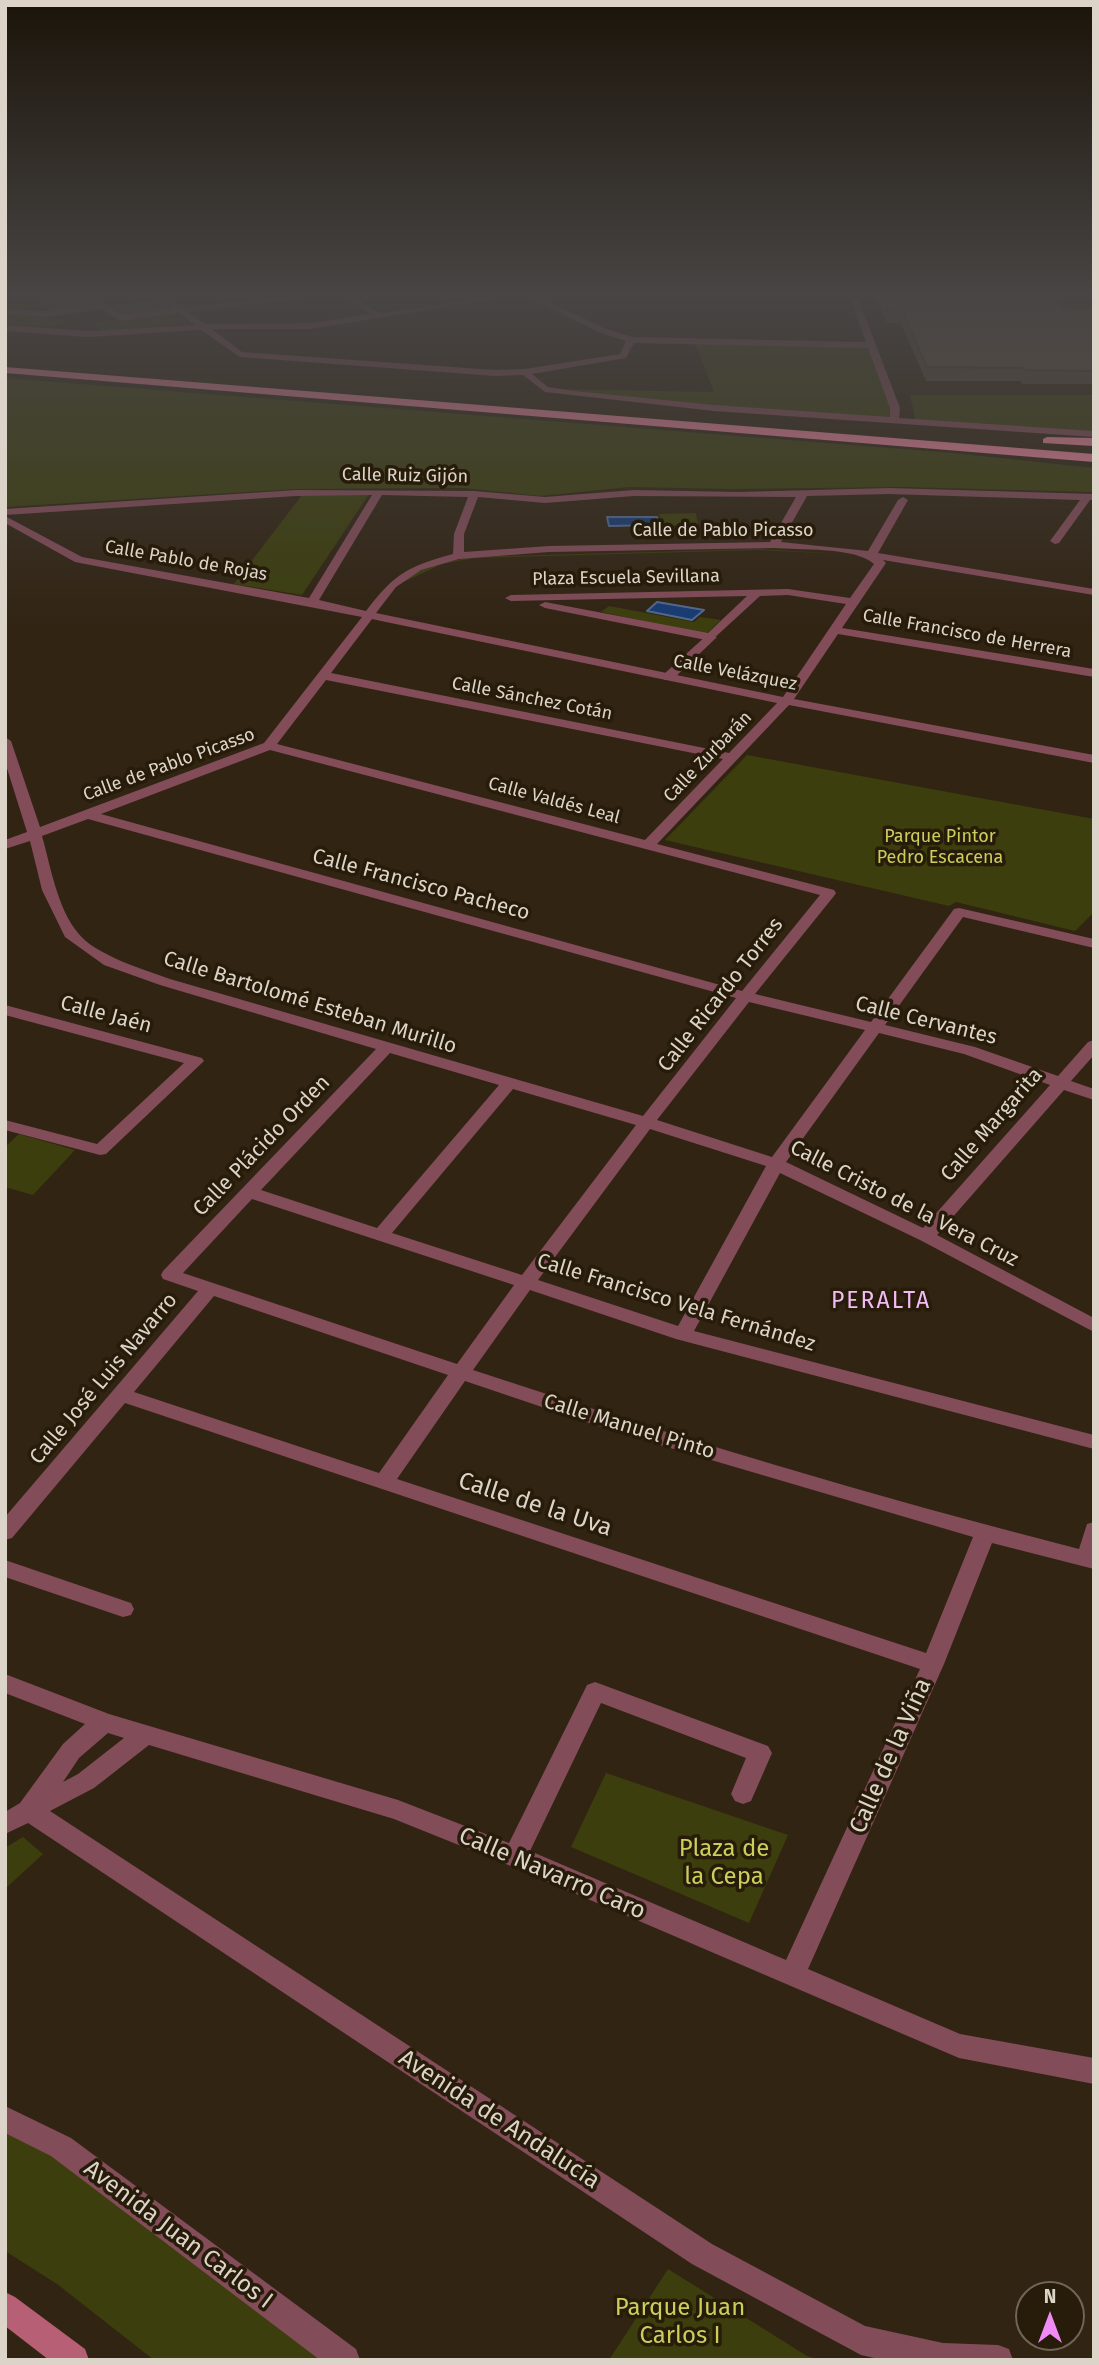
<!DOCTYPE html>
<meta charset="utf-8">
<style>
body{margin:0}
#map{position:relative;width:1099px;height:2365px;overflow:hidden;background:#312413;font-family:"Fira Sans",sans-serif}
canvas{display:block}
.frame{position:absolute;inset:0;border:7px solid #ddd4c9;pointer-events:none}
.north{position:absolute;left:1015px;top:2281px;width:70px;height:70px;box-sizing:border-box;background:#271b09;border:2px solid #706556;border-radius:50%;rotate:0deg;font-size:19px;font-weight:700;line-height:28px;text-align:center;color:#ddd4c9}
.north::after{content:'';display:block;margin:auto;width:24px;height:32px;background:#f08bf6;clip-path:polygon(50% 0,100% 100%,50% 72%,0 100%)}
</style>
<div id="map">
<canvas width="1099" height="2365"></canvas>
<div class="frame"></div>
<div class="north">N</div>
</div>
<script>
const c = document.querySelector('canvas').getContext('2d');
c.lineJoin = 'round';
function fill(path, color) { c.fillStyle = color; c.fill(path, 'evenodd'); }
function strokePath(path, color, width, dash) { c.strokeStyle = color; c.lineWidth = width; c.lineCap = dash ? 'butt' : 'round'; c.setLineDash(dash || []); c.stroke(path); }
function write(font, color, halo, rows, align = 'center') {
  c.font = font + ' "Fira Sans",sans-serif'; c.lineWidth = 7; c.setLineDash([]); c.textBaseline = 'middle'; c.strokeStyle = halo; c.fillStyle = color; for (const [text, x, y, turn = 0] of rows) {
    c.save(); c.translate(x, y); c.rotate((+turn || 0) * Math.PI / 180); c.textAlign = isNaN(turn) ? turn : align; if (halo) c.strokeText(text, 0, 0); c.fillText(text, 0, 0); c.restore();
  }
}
const green = new Path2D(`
 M 36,298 L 86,298 L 95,305 L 49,311 Z
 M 160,300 L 172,309 L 124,316 L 112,306 Z
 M 5,313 L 63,319 L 64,323 L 47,327 L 5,324 Z
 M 176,313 L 190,324 L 103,330 L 93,327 L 98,322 Z
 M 695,343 L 872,345 L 894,421 L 714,408 L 545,389 L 714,392 Z
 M 5,378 L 953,453 L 1094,468 L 1094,492 L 903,487 L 730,489 L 629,487 L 540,496 L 465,488 L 295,489 L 5,507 Z
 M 910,395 L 1094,395 L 1094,434 L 916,422 Z
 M 369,494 L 302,595 L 234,584 L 302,495 Z
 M 696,513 L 698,525 L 662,526 L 659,514 Z
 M 758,549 L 843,554 L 758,550 L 474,558 L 442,564 L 397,585 C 417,567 446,562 472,557 Z
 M 609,606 L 694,622 L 700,617 L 721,620 L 706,634 L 601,612 Z
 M 747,755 L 1094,819 L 1094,912 L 1075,931 L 956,902 L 949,906 L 665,840 Z
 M 19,1134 L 75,1150 L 33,1195 L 5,1187 L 5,1147 Z
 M 606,1773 L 788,1835 L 749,1923 L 571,1847 Z
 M 23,1837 L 43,1854 L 5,1889 L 5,1848 Z
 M 5,2129 L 55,2155 L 326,2360 L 154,2360 L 57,2284 L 5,2251 Z
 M 668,2269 L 807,2356 L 819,2360 L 609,2360 Z`);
const water = new Path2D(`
 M 607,517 L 657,517 L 659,525 L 609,526 Z
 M 657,602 L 704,610 L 692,620 L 647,611 Z`);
const pedestrian = new Path2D(`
 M 707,635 L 717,637 L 672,680 L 664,680 L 664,674 Z`);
const minor = new Path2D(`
 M 89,298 L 98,298 L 122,315 L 173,308 L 160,298 L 169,298 L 182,307 L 282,298 L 313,298 L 188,312 L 205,324 L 311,323 L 371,314 L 344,298 L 354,298 L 381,313 L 482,298 L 502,298 L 311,329 L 212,329 L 242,352 L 495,370 L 525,369 L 620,354 L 626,341 L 598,332 L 530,298 L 541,298 L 604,328 L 632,337 L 866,342 L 850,298 L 858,298 L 900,408 L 899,418 L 1094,431 L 1094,437 L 714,411 L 545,392 L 523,375 L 495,376 L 240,357 L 201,330 L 88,337 L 5,331 L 5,325 L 88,331 L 195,325 L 179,313 L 120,321 L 102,309 L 47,317 L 5,314 L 5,309 L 47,311 L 96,304 ZM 634,343 L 868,348 L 890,408 L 890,417 L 714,405 L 574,391 L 548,387 L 532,374 L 626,358 Z
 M 889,488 L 1094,494 L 1094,500 L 1090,500 L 1059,543 L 1055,544 L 1050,541 L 1080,500 L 889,494 L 807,496 L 781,542 L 868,551 L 898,500 L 903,497 L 908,500 L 878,553 L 1094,589 L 1094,595 L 883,560 L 886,563 L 842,628 L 1094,669 L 1094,677 L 838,634 L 794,699 L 1094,755 L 1094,763 L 789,705 L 657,844 L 834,890 L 836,893 L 834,896 L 755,994 L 871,1022 L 954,909 L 959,908 L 1094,939 L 1094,948 L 963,917 L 885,1025 L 975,1047 L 1058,1076 L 1088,1042 L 1094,1040 L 1094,1055 L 1071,1081 L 1094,1089 L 1094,1100 L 1064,1090 L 937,1235 L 1094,1318 L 1094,1332 L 920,1240 L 780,1173 L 694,1331 L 1094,1435 L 1094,1449 L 676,1339 L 530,1290 L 473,1370 C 673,1436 875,1497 1079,1549 L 1087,1524 L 1094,1522 L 1094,1569 L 992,1543 L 944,1664 L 808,1969 L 960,2034 L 1094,2058 L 1094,2084 L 959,2058 L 506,1864 L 394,1819 L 149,1745 L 94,1788 L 50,1811 L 712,2244 L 865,2326 L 943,2343 L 998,2345 L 1009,2349 L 1013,2360 L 883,2360 L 861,2355 L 692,2264 L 28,1823 L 5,1834 L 5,1812 L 20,1803 L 63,1744 L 85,1724 L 5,1693 L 5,1674 L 109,1714 L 398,1800 L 509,1843 L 587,1685 L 595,1682 L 768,1746 L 772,1753 L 751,1801 L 743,1804 L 735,1801 L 731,1794 L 746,1758 L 601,1703 L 530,1851 L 786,1960 L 920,1669 L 125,1403 L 12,1538 L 5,1540 L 5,1517 L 198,1291 L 163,1279 L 161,1275 L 163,1271 L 376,1049 L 160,985 L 104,965 L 65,937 L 42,890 L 30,841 L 5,849 L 5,840 L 27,832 L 5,762 L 5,737 L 11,741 L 40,827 L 264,743 L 362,617 L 75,562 L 5,523 L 5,516 L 82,557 L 309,598 L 372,495 L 296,496 L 5,515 L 5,509 L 296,490 L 474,491 L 545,497 L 634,490 L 739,492 ZM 382,495 L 468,497 L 454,534 L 453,554 C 407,567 395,573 366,611 L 319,600 ZM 634,496 L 796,497 L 770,542 L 549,546 L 464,552 L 464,534 L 478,497 L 545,503 ZM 774,548 C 799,550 856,547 874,564 L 850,598 L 788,589 L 511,595 L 505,598 L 511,601 L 747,596 L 708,633 L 545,602 L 539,605 L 545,608 L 711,641 L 760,596 L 788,595 L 846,604 L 783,697 L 376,613 L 396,587 L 421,570 L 459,559 L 549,552 ZM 372,619 L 386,622 L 777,703 L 729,753 L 331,673 ZM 326,680 L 723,759 L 645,840 L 277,744 ZM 270,750 L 820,895 L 742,991 L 101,814 ZM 88,819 L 736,998 L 643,1116 L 170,979 C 145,970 95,955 78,933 C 57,907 51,868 42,836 ZM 749,1002 L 865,1030 L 772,1157 L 657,1120 ZM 879,1033 L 964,1054 L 1050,1085 L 923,1228 L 786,1162 ZM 390,1053 L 499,1085 L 377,1228 L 261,1190 ZM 513,1089 L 636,1125 L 522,1275 L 392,1233 ZM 650,1129 L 766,1166 L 678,1326 L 538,1280 ZM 252,1199 L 514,1285 L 457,1364 L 183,1273 ZM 214,1296 L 448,1375 L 379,1473 L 134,1392 ZM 465,1381 L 616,1432 L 973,1537 L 926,1653 L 397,1479 ZM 108,1733 L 124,1738 L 78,1774 L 63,1782 L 79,1758 Z
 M 5,1005 L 202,1058 L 204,1061 L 106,1154 L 100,1155 L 5,1130 L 5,1120 L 97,1144 L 184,1063 L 5,1015 Z
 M 5,1560 L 131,1603 L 134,1609 L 131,1615 L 123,1617 L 5,1577 Z
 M 5,2106 L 71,2138 L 356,2349 L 360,2360 L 320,2360 L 51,2156 L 5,2133 Z`);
const secondary = new Path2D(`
 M 5,2292 L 15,2297 L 85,2349 L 89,2360 L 49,2360 L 5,2326 Z`);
const motorway = new Path2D(`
 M 5,367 L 1094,454 L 1094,462 L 5,373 Z
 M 1047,437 L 1094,438 L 1094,446 L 1043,443 L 1043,439 Z`);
const wall = new Path2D(`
 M 877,298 L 1038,298 L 1036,302 L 1060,308 L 1094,309 L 1094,384 L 1022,384 L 1021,381 L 926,381 L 901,323 L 887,323 Z`);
const building = new Path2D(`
 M 883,298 L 1035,298 L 1033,302 L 1055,299 L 1060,308 L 1094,309 L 1094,371 L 1024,370 L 1023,368 L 927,367 L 902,311 L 888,311 Z`);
const farStreetnames = [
 ["Calle Ruiz Gijón",405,476,1],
 ["Calle de Pablo Picasso",723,531],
 ["Calle Pablo de Rojas",186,561,10],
 ["Plaza Escuela Sevillana",626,578,-1],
 ["Calle Francisco de Herrera",967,634,10],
 ["Calle Velázquez",735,673,11],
 ["Calle Sánchez Cotán",532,699,11],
 ["Calle Zurbarán",708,757,-46],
 ["Calle de Pablo Picasso",169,765,-20],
 ["Calle Valdés Leal",554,801,15]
];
const farParknames = [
 ["Parque Pintor",940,837],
 ["Pedro Escacena",940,858]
];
const streetNames = [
 ["Calle Francisco Pacheco",421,885,15],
 ["Calle Ricardo Torres",721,995,-52],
 ["Calle Bartolomé Esteban Murillo",310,1003,17],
 ["Calle Jaén",106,1015,15],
 ["Calle Cervantes",926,1021,14],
 ["Calle Margarita",992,1125,-49],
 ["Calle Plácido Orden",262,1146,-46],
 ["Calle Cristo de la Vera Cruz",904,1204,27],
 ["Calle Francisco Vela Fernández",676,1303,17],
 ["Calle José Luis Navarro",104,1379,-50],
 ["Calle Manuel Pinto",629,1427,17]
];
const neighbourhoodNames = [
 ["PERALTA",881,1302]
];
const nearStreetnames = [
 ["Calle de la Uva",535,1505,18],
 ["Calle de la Viña",891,1756,-66],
 ["Calle Navarro Caro",552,1874,23],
 ["Avenida de Andalucía",499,2120,33],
 ["Avenida Juan Carlos I",178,2235,37]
];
const nearParknames = [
 ["Plaza de",724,1849],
 ["la Cepa",724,1877],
 ["Parque Juan",680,2308],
 ["Carlos I",680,2336]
];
fill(green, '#3c3e0d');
fill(water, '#163b75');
strokePath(water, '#52698e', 2);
fill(pedestrian, '#834c59');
fill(minor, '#834c59');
fill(secondary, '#b75f75');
fill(motorway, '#f386a1');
fill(wall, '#534736');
fill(building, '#60523f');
strokePath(building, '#43392c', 2);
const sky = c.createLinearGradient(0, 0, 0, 629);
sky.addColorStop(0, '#1b140a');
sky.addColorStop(0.47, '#484544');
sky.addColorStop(1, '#48454400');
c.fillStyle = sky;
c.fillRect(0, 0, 1099, 629);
write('18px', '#ddd4c9', '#271b09', farStreetnames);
write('18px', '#cacf5c', '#271b09', farParknames);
write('21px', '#ddd4c9', '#271b09', streetNames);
c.letterSpacing = '2px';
write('23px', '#f3bbf6', '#271b09', neighbourhoodNames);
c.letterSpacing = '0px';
write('24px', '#ddd4c9', '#271b09', nearStreetnames);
write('24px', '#cacf5c', '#271b09', nearParknames);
</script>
